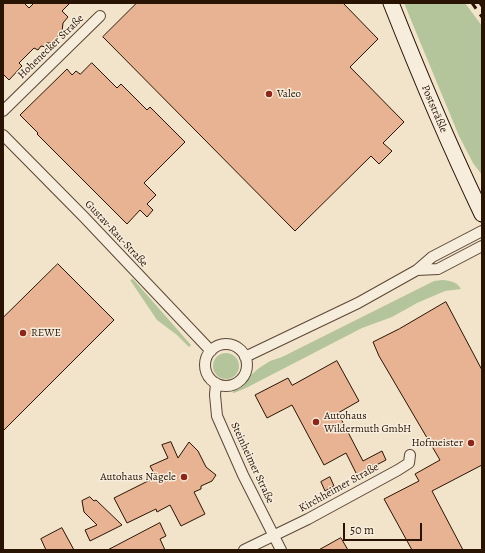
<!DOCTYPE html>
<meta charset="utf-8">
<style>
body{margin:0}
#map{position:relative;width:485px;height:553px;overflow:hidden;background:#f1e4ca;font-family:Alegreya,serif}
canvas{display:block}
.frame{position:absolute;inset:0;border:4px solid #291303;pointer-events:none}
.scale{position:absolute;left:343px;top:523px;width:79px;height:18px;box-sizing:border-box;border:2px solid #291303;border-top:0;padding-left:5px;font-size:12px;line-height:14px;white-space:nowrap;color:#291303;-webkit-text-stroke:3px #f6eddd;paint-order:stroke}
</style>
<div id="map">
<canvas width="485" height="553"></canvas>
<div class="frame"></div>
<div class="scale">50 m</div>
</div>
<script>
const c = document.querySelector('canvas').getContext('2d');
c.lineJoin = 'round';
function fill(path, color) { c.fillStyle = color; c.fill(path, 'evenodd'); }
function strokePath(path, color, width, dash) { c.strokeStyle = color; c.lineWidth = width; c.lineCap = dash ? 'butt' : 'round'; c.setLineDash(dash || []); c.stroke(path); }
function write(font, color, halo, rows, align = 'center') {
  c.font = font + ' Alegreya,serif'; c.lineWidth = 3; c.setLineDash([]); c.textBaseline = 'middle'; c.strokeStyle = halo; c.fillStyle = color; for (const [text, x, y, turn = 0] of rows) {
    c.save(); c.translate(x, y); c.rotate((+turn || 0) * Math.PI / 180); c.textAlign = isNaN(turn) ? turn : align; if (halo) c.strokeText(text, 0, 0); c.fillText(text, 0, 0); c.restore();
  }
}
const green = new Path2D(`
 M 404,3 L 465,3 L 482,26 L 482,175 L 473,163 L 459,136 Z
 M 133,279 L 191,345 L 189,347 L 177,335 L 157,320 L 130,280 Z
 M 442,280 C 451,281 456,281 461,289 L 445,291 L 417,303 L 392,317 L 362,328 L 246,388 L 234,393 L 232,392 L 243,386 L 251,375 L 259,368 L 270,361 L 282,357 L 434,281 Z
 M213 366a13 13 0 1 1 26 0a13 13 0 1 1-26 0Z`);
const building = new Path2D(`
 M 3,3 L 24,3 L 29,8 L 34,3 L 70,3 L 62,11 L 68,17 L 63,23 L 62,32 L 51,43 L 46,43 L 46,47 L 41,46 L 38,50 L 34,48 L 19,63 L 22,66 L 9,80 L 3,74 Z
 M 137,3 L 343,3 L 378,39 L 350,67 L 404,122 L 383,143 L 392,151 L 379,164 L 371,156 L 295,231 L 103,37 Z
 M 92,63 L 117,88 L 121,84 L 147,110 L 150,107 L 185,142 L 144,183 L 156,195 L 147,204 L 153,210 L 147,217 L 140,210 L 127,224 L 37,134 L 38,133 L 20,115 L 67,69 L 72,75 L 76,71 L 80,74 Z
 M 58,264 L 114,320 L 3,431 L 3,318 Z
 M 446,302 L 482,370 L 482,465 L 432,491 L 463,550 L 412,550 L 384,499 L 419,481 L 415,474 L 440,460 L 379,356 L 373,342 L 399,329 Z
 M 337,361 L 359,401 L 338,413 L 363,461 L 382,451 L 386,460 L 357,475 L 346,453 L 324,465 L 292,405 L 267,418 L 255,395 L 288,378 L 292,385 Z
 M 171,442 L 178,458 L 189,442 L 198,451 L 206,467 L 216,475 L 212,481 L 201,486 L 201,489 L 194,492 L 205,514 L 181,526 L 170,505 L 157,512 L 156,509 L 127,523 L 114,498 L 156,477 L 150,466 L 168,458 L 162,445 Z
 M 330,477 L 334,486 L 325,491 L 321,482 Z
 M 90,497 L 94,501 L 96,500 L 122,525 L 90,541 L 85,530 L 97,525 L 84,512 L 82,501 Z
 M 160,523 L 166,536 L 160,539 L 165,550 L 108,550 Z
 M 62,528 L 74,550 L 46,550 L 41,539 Z
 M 341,538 L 348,550 L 319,550 Z`);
const minor = new Path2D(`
 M 3,111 L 100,16
 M 3,135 L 84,217 L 211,351
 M 417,270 L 438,269 L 482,246
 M205 365a21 21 0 1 1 42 0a21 21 0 1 1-42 0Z
 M 245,357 L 358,303 L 417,270 L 432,257 L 482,231
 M 216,383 L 215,395 L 217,416 L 243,475 L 281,550
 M 244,550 L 308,519 L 398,470 L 409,463 L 410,455`);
const secondary = new Path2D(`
 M 391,3 C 419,74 449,145 482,214`);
const rail = new Path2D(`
 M 472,3 L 482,17
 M 480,3 L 482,6`);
const markers = [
 [269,94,4,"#8f2418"],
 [23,333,4,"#8f2418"],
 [316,422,4,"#8f2418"],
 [471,443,4,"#8f2418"],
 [184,477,4,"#8f2418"]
];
const streetNames = [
 ["Hohenecker Straße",51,47,-44],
 ["Poststräßle",434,109,67],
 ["Gustav-Rau-Straße",116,234,47],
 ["Steinheimer Straße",252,463,65],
 ["Kirchheimer Straße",339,488,-29]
];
const poiNames = [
 ["Valeo",277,94],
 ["REWE",31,333],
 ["Autohaus",324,416],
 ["Wildermuth GmbH",324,429],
 ["Hofmeister",463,443,"right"],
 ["Autohaus Nägele",176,477,"right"]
];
fill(green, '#b4c59b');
fill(building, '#e8b393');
strokePath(building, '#291303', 1);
strokePath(minor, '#5b4735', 12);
strokePath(secondary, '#291303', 17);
strokePath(minor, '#f6eddd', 10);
strokePath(secondary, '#f6eddd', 15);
strokePath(rail, '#291303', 3, [7, 7]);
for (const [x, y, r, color] of markers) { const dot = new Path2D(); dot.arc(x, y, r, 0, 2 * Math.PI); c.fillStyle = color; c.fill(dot); strokePath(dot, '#f6eddd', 1.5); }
write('11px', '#291303', '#f6eddd', streetNames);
write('11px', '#291303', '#f6eddd', poiNames, 'left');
</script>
